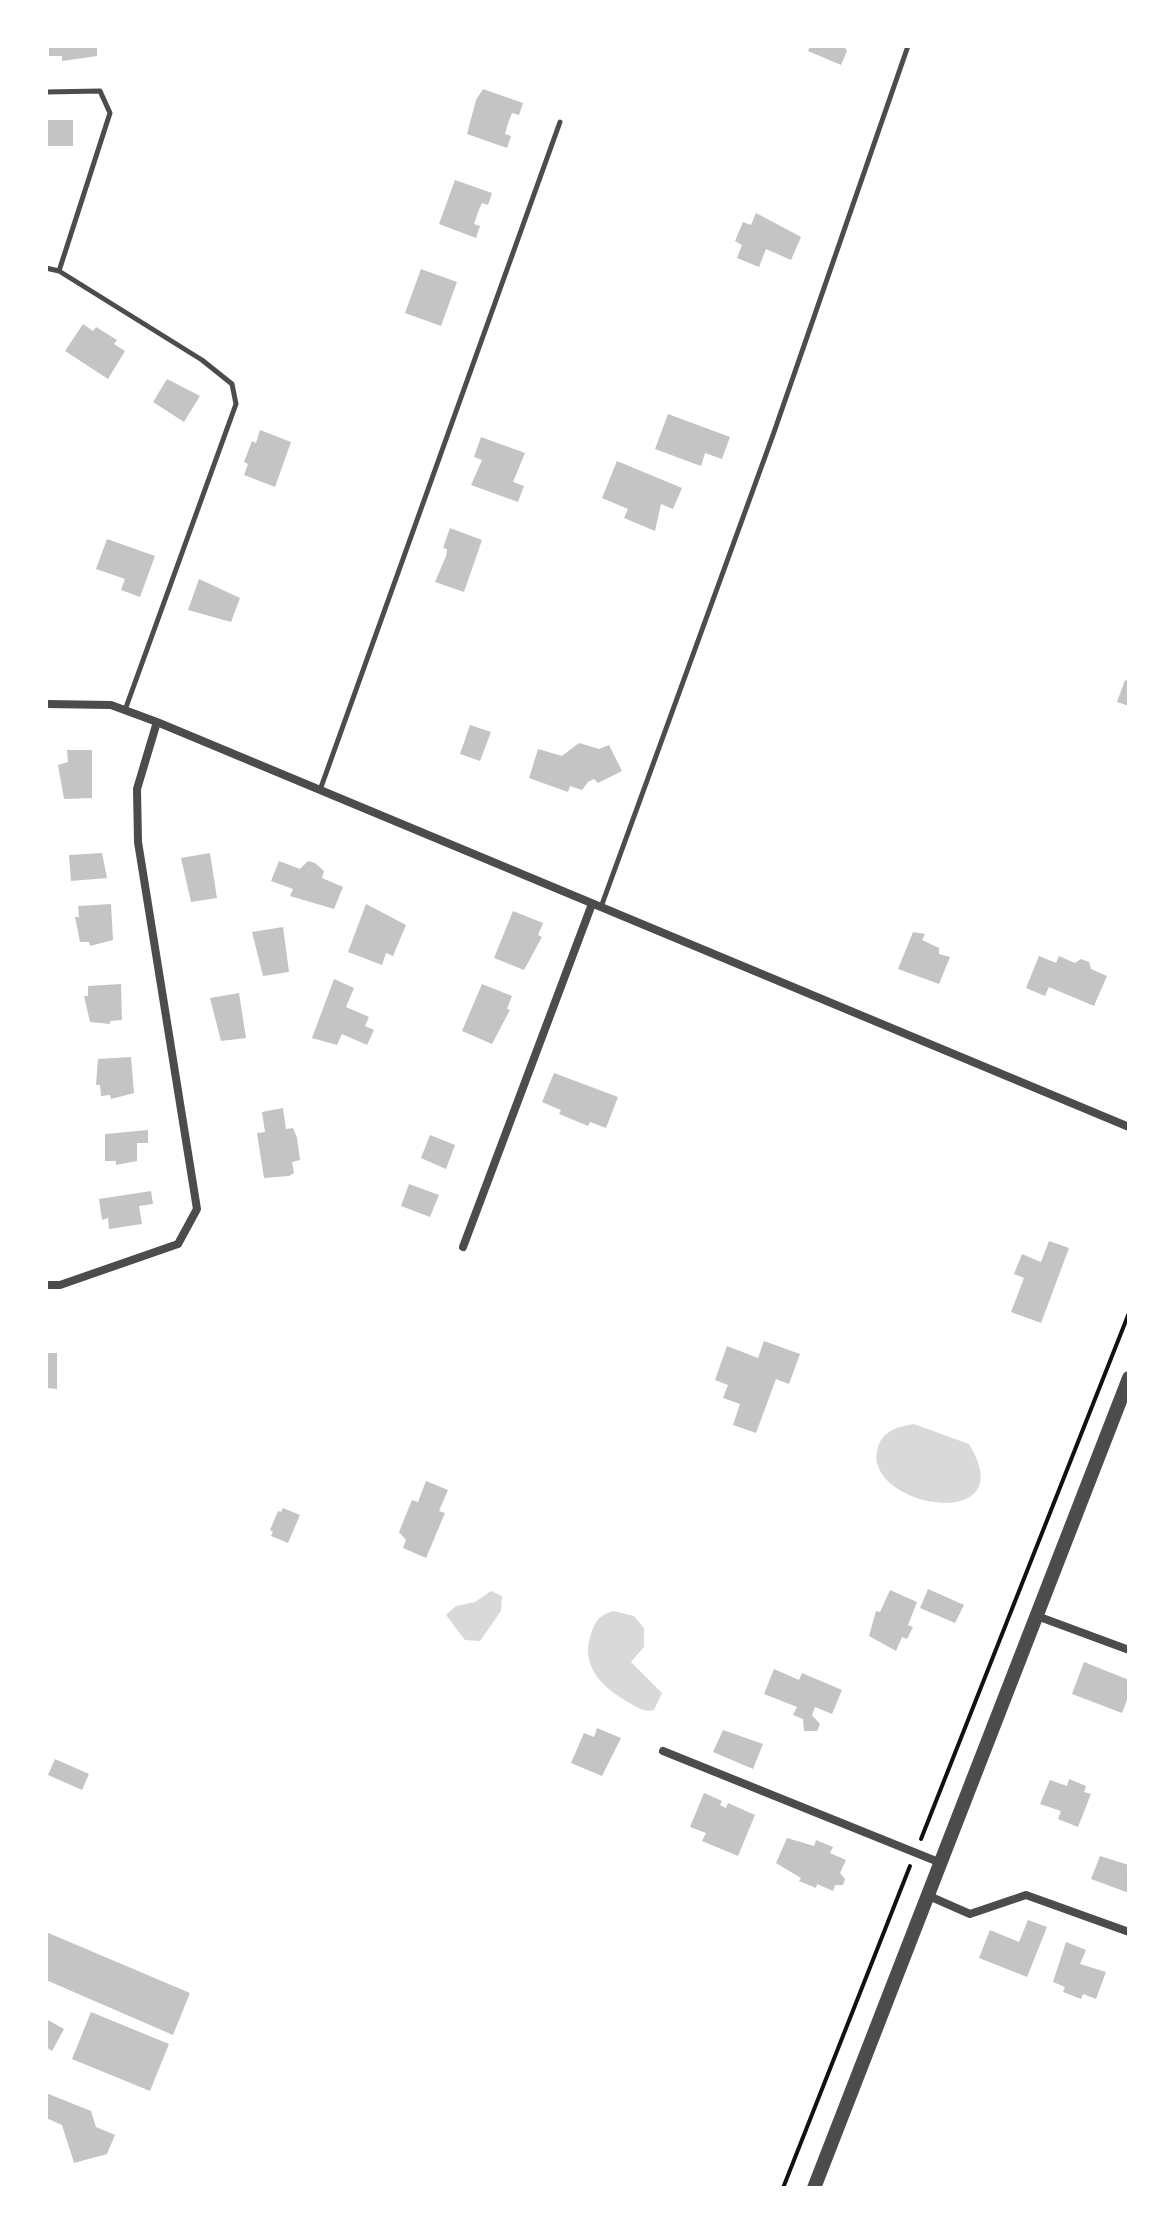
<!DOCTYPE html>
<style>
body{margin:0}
#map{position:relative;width:1175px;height:2234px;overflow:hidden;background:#fff;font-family:"Times New Roman",serif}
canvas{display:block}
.frame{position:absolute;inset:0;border:48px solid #fff;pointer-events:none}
</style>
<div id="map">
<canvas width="1175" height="2234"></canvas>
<div class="frame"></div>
</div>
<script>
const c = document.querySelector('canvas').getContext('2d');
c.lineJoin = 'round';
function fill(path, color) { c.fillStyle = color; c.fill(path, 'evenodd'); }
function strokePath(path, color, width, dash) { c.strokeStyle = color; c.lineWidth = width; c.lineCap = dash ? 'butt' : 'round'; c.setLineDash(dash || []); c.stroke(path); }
const water = new Path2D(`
 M 914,1424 L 969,1444 C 1024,1534 866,1508 877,1451 C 881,1431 896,1427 914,1424 Z
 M 491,1591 L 502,1596 L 501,1611 L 480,1641 L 465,1640 L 446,1615 L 456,1606 L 475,1602 Z
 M 613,1611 L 634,1616 L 644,1628 L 644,1647 L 631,1662 L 662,1693 L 654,1710 C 643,1713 636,1706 626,1701 C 599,1685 579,1663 592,1631 C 596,1619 601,1615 613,1611 Z`);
const building = new Path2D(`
 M 49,46 L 97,46 L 97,56 L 62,61 L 62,56 L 49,56 Z
 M 810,46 L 844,46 L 847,51 L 841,65 L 808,51 Z
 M 483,89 L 523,103 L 519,115 L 512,113 L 508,123 L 505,134 L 511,136 L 507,148 L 467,134 L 476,100 Z
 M 46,120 L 73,120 L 73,146 L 46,146 Z
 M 455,180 L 492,193 L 488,205 L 482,203 L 478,212 L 474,224 L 480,226 L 476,238 L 439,224 Z
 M 756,213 L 801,237 L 791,260 L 766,249 L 759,267 L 737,258 L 742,245 L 735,241 L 743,222 L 751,225 Z
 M 421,269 L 457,282 L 441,326 L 405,313 Z
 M 83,324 L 93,331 L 96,327 L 117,340 L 114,344 L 125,351 L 108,379 L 65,351 Z
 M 167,379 L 200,396 L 184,422 L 153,402 Z
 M 668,414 L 730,437 L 722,459 L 705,453 L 701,466 L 655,449 Z
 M 260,430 L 291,442 L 275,487 L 244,475 L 248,464 L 244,462 L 252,441 L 256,443 Z
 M 481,437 L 525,453 L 513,482 L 524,486 L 518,502 L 471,485 L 482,460 L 474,457 Z
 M 617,461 L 682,488 L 673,509 L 661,504 L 655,531 L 624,518 L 628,509 L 602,498 Z
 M 450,528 L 482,540 L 464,592 L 435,582 L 446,556 L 447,549 L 443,548 Z
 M 107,539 L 155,556 L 140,597 L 121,590 L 125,579 L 96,569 Z
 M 199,579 L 240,598 L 231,622 L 188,610 Z
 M 1125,680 L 1129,682 L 1129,706 L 1117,702 Z
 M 470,725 L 491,732 L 480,761 L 460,754 Z
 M 579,743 L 599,749 L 609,745 L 622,771 L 598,783 L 594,779 L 588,782 L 582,790 L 570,786 L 568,792 L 529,778 L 538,749 L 562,756 Z
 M 67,750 L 92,750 L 92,798 L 64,799 L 58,765 L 68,762 Z
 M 102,853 L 107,878 L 71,881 L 69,855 Z
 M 210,853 L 217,898 L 191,902 L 181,858 Z
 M 279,861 L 300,869 L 308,861 L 315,863 L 324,871 L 322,878 L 343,887 L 334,909 L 290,896 L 293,889 L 271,881 Z
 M 111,904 L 113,940 L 90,946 L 89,942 L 80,942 L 75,917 L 79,917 L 78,906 Z
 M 366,904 L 406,925 L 393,956 L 386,953 L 382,965 L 348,952 Z
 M 513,911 L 543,923 L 538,935 L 542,937 L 524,970 L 494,958 Z
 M 283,927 L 289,972 L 263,976 L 252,932 Z
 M 913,932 L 925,934 L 922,940 L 939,948 L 939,954 L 950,957 L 939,984 L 898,969 Z
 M 1039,956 L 1056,963 L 1059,956 L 1075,963 L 1081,959 L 1089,962 L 1091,969 L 1107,976 L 1094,1006 L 1049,987 L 1045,996 L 1026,988 Z
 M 334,979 L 354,988 L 346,1007 L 369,1017 L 365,1026 L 374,1030 L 367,1045 L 342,1034 L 337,1045 L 312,1038 Z
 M 121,984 L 122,1020 L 110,1021 L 110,1024 L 90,1022 L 84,996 L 88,996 L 88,986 Z
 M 482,984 L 512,996 L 507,1009 L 510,1010 L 492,1044 L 462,1031 Z
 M 239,993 L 246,1038 L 221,1041 L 210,998 Z
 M 131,1057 L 134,1093 L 111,1099 L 110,1095 L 101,1096 L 100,1085 L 96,1085 L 98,1059 Z
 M 554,1073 L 618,1097 L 606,1128 L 590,1122 L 588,1126 L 559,1114 L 561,1110 L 542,1102 Z
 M 283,1108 L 286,1129 L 293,1128 L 297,1138 L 300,1160 L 292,1162 L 294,1173 L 289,1176 L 264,1178 L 257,1133 L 265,1132 L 262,1112 Z
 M 148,1130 L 148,1143 L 137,1143 L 137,1161 L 116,1165 L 116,1161 L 105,1161 L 105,1134 Z
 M 430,1135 L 455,1145 L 446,1169 L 421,1158 Z
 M 409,1184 L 439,1195 L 430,1217 L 401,1206 Z
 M 151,1191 L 153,1204 L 139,1206 L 142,1224 L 109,1229 L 108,1218 L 102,1220 L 99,1199 Z
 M 1049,1241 L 1069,1248 L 1041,1323 L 1011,1312 L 1024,1278 L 1014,1274 L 1022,1254 L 1041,1262 Z
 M 764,1341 L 800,1354 L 789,1384 L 776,1379 L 756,1433 L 733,1425 L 740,1404 L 723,1398 L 728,1385 L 715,1380 L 727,1346 L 758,1358 Z
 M 46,1353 L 57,1353 L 57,1389 L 46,1388 Z
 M 426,1481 L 448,1490 L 439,1511 L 445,1513 L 426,1558 L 403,1548 L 406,1540 L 399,1532 L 412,1500 L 418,1502 Z
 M 283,1508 L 300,1515 L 288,1543 L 271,1536 L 273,1532 L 270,1530 L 278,1511 L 281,1512 Z
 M 928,1589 L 964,1605 L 955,1623 L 920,1608 Z
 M 890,1590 L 917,1602 L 908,1625 L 913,1627 L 907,1639 L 902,1637 L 896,1651 L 869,1636 L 876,1611 L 880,1612 Z
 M 1084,1662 L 1129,1680 L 1129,1695 L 1122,1713 L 1072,1694 Z
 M 774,1669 L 799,1680 L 802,1673 L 842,1690 L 832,1714 L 815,1707 L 812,1715 L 820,1724 L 817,1731 L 804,1731 L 803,1719 L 793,1715 L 797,1707 L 764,1694 Z
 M 597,1728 L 621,1738 L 602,1776 L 571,1763 L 584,1733 L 594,1737 Z
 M 723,1730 L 763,1744 L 753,1769 L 713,1752 Z
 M 55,1759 L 89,1774 L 82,1790 L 48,1775 Z
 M 1069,1779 L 1086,1786 L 1084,1792 L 1091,1794 L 1078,1827 L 1058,1819 L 1061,1811 L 1040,1804 L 1050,1780 L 1067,1786 Z
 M 704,1793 L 722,1801 L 720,1805 L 726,1808 L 728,1803 L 755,1815 L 738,1856 L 702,1841 L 706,1833 L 690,1827 Z
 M 787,1838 L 814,1846 L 816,1840 L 833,1847 L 830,1853 L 846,1860 L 840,1873 L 845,1879 L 843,1885 L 835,1885 L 833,1891 L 817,1884 L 816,1888 L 799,1881 L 801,1878 L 776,1863 Z
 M 1100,1856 L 1129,1865 L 1129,1893 L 1091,1879 Z
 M 1028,1920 L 1047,1927 L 1027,1977 L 979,1958 L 990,1930 L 1019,1942 Z
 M 46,1932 L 190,1993 L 173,2035 L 46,1980 Z
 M 1066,1942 L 1086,1950 L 1080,1964 L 1106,1972 L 1096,1999 L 1083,1994 L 1081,1999 L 1063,1992 L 1065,1987 L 1053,1982 Z
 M 91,2012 L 169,2044 L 150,2091 L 72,2059 Z
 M 46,2019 L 64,2029 L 52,2051 L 46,2047 Z
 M 46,2093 L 91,2111 L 96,2127 L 115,2135 L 107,2154 L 74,2163 L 62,2125 L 46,2118 Z`);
const path = new Path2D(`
 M 921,1839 L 1129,1313
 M 783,2188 L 910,1866`);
const service = new Path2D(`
 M 46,92 L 100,91 L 110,113 L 59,271 L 202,360 L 232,384 L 236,404 L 125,710
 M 46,268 L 59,271
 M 320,790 L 560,122
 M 601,907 L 773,435 L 908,46`);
const minor = new Path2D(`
 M 46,704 L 111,705 L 157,722 L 1129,1127
 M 463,1247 L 592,904
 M 46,1285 L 60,1285 L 178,1244 L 197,1209 L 138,842 L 137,789 L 157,722
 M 1037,1616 L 1129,1650
 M 663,1751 L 941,1863
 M 929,1896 L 970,1914 L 1026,1895 L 1129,1932`);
const tertiary = new Path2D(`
 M 814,2188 L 1129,1378`);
fill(water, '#d9d9d9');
fill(building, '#c4c4c4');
strokePath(path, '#111', 4);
strokePath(service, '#4c4c4c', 5);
strokePath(minor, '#4c4c4c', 8);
strokePath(tertiary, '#4c4c4c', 14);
</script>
